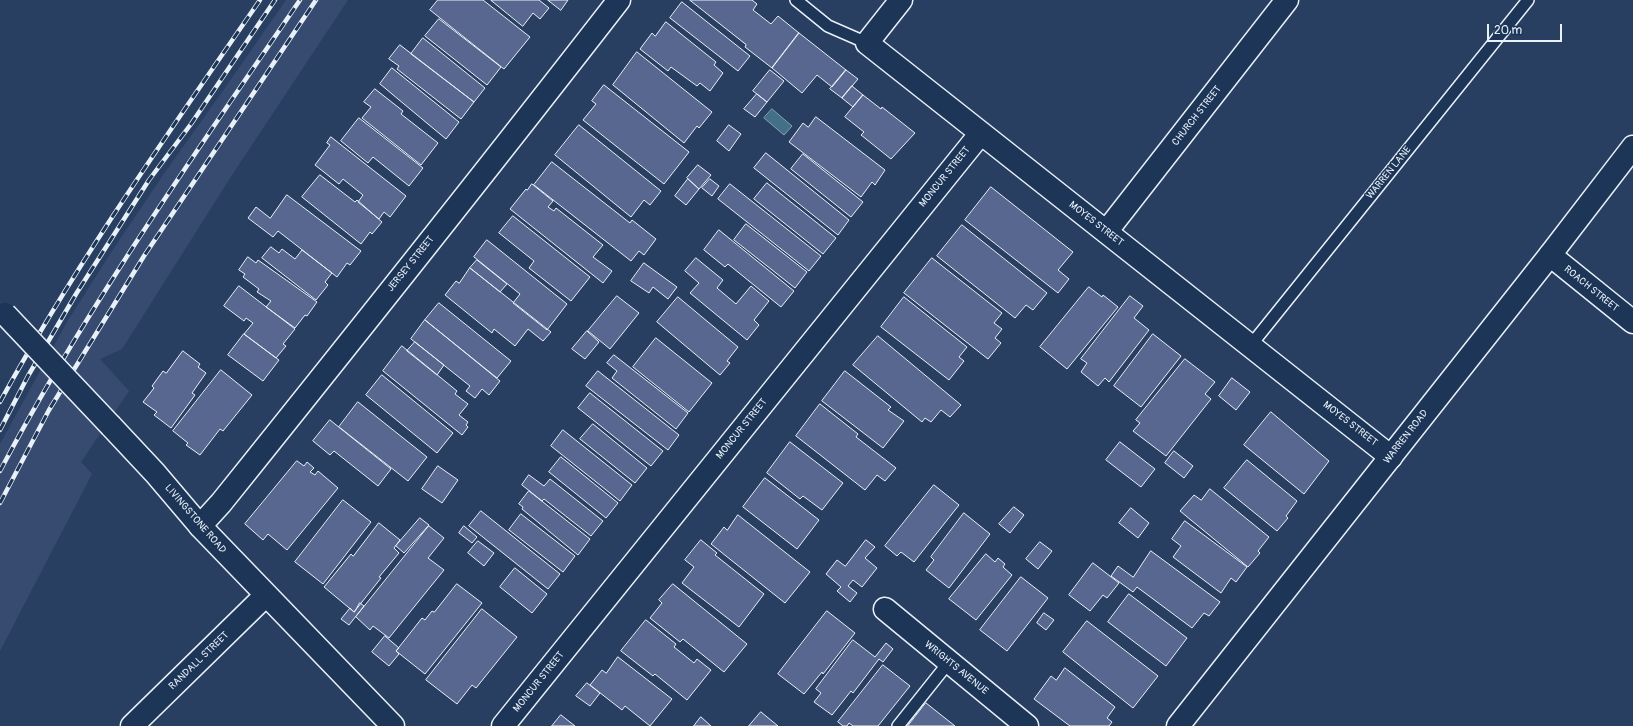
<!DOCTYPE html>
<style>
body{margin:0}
#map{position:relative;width:1633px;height:726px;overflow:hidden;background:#293f62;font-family:Pangolin,sans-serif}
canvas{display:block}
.scale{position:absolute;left:1487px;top:24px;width:75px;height:18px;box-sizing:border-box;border:2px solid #e8f1f8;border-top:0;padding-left:5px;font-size:12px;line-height:14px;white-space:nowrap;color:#e8f1f8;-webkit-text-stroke:3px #1d3557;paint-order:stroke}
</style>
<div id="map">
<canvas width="1633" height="726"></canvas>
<div class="scale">20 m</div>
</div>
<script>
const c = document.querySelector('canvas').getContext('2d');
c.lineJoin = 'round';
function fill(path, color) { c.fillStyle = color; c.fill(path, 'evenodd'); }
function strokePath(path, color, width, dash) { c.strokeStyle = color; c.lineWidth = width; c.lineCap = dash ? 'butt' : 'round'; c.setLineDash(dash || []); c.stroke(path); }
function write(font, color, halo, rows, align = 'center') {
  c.font = font + ' Pangolin,sans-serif'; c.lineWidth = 3; c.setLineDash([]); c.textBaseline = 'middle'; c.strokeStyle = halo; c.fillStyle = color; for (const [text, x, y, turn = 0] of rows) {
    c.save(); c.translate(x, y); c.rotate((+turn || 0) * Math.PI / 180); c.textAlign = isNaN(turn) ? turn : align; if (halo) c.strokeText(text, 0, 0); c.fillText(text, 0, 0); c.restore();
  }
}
const built = new Path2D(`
 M 286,0 L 348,0 L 232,175 L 122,349 L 100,359 L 129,391 L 81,462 L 92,474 L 0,651 L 0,444 L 67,322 L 112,251 L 163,175 L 220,95 Z`);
const water = new Path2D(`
 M 772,109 L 792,126 L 784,135 L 764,118 Z`);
const building = new Path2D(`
 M 438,0 L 483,0 L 530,37 L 504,69 L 430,10 Z
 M 491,0 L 539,0 L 549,8 L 540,19 L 533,13 L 523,26 Z
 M 548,0 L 568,0 L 561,10 Z
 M 690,0 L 752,0 L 757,4 L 753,10 L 771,24 L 778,16 L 799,33 L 772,68 L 745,47 L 746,45 Z
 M 682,2 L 750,56 L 738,71 L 670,18 Z
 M 439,19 L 501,67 L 487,85 L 425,36 Z
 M 666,22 L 716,62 L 714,65 L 723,73 L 710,91 L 700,83 L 697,86 L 671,67 L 668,71 L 640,49 L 652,33 L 655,36 Z
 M 799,33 L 846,70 L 832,87 L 817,75 L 802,93 L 772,68 Z
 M 423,38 L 485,88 L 474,102 L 411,54 Z
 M 400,45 L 474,102 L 461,119 L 397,69 L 399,66 L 389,59 Z
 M 637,52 L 712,112 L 699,128 L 697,126 L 684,143 L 613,85 Z
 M 392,68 L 459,122 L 446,139 L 380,84 Z
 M 770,70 L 784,81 L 767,102 L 753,91 Z
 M 846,70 L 858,79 L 842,98 L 830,89 Z
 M 604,85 L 689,152 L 664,184 L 583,120 L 596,104 L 592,101 Z
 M 852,86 L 863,95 L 853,107 L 842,98 Z
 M 375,89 L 403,111 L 401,114 L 438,143 L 421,165 L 362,118 L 371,107 L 364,102 Z
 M 757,94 L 767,102 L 755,117 L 744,109 Z
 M 863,95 L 881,109 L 882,107 L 915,133 L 891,159 L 861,135 L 864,132 L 845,117 Z
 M 816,117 L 885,170 L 875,185 L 872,182 L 861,197 L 789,142 L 803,123 L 808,127 Z
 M 359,118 L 423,168 L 409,186 L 373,157 L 368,163 L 341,141 Z
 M 579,125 L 661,191 L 650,205 L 644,200 L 631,217 L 555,155 Z
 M 729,125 L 741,134 L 729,151 L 717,141 Z
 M 331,137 L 406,196 L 390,217 L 384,212 L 379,219 L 358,202 L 363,195 L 343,179 L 339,184 L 315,165 L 330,145 L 327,143 Z
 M 766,153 L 849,220 L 838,235 L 754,168 Z
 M 803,154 L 863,202 L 851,217 L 791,169 Z
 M 552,162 L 630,223 L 632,220 L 656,239 L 644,255 L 639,251 L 631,261 L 534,185 Z
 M 698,165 L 711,175 L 699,189 L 687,178 Z
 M 320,175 L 355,202 L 357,200 L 382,222 L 372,234 L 370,232 L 361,244 L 302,197 Z
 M 688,179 L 699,189 L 686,205 L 675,196 Z
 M 710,179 L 719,186 L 712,196 L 702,188 Z
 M 767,183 L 836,238 L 823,254 L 754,199 Z
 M 532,184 L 553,201 L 548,207 L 554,211 L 556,208 L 603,245 L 593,257 L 612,271 L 603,283 L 510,209 L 526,189 L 527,190 Z
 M 730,184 L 821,256 L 809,271 L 718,199 Z
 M 991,187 L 1073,252 L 1058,270 L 1069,279 L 1058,293 L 965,220 Z
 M 287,195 L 361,251 L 350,265 L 347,263 L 337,277 L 278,231 L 273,237 L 248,218 L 256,207 L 270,218 Z
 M 513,216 L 590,277 L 571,301 L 529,268 L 534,261 L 499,233 Z
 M 746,224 L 807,272 L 795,288 L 734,240 Z
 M 962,225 L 1047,293 L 1033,310 L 1026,305 L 1015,318 L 937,256 Z
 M 719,230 L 794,291 L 781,307 L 728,264 L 725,267 L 704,250 Z
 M 487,240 L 567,304 L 547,330 L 513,303 L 520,294 L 474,257 Z
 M 271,247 L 279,253 L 282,249 L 295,259 L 302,250 L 332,273 L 325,282 L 328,285 L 316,300 L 262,258 Z
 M 248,257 L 256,263 L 258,260 L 317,302 L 307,316 L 305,315 L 295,328 L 266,307 L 271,301 L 257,292 L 259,289 L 243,277 L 245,274 L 239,270 Z
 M 696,258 L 723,280 L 717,288 L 736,304 L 751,286 L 769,301 L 754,320 L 759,325 L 747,340 L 690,293 L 699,283 L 685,271 Z
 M 932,258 L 1002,313 L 994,323 L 1002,329 L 995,338 L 1001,343 L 988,359 L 904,293 Z
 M 477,260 L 507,284 L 500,292 L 470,268 Z
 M 644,263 L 677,287 L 668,299 L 653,287 L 649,293 L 631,281 Z
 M 470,268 L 551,332 L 543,341 L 528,329 L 515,346 L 494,329 L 492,333 L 445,295 L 456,281 L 459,283 Z
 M 239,286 L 295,329 L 283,344 L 286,346 L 276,358 L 244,334 L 253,323 L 246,318 L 244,321 L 224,306 Z
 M 1089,287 L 1102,297 L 1103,295 L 1118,307 L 1067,369 L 1040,347 Z
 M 617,296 L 639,313 L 610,349 L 588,331 Z
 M 1130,296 L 1143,306 L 1134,318 L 1149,330 L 1109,382 L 1105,378 L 1098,386 L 1081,372 L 1087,363 L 1081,359 Z
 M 678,297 L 738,347 L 727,361 L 730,363 L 720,375 L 657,322 Z
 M 904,297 L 967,347 L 959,357 L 964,361 L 949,380 L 881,327 Z
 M 439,303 L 511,361 L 497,378 L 425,320 Z
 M 425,320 L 500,381 L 489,395 L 482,389 L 475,398 L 466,391 L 470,386 L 411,339 Z
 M 587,331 L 599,342 L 585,359 L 572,349 Z
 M 244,334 L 279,360 L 263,381 L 228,355 Z
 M 1153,334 L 1181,356 L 1141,407 L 1114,386 Z
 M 878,336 L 961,405 L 950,417 L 941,410 L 931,422 L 925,418 L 922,422 L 853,365 Z
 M 656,338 L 712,383 L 689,412 L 633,367 Z
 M 415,342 L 444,365 L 437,375 L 407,351 Z
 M 402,346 L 457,391 L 455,394 L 468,404 L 459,415 L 468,422 L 466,425 L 468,427 L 462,435 L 383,371 Z
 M 183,351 L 200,364 L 198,367 L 206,373 L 192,393 L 195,395 L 171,428 L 154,415 L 157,412 L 143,402 L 154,388 L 152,386 L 163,371 L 166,373 Z
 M 614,355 L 688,413 L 676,429 L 612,378 L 617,371 L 607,363 Z
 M 1185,359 L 1215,382 L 1205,394 L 1211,399 L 1166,456 L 1133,431 L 1140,423 L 1136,420 Z
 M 221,370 L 252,395 L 223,431 L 220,429 L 200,455 L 186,445 L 188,443 L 173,431 Z
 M 598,371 L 679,435 L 668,450 L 586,386 Z
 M 845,371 L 891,407 L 888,410 L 904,421 L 883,448 L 822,401 Z
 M 382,375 L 453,433 L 437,453 L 366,395 Z
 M 1232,378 L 1250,392 L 1236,410 L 1219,396 Z
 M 590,393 L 663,451 L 651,466 L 578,408 Z
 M 358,402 L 427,457 L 408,481 L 339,427 Z
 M 820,404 L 858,434 L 856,437 L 896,468 L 885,481 L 877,475 L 865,490 L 796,436 Z
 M 1271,412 L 1329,461 L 1304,494 L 1244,445 Z
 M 330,420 L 391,469 L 378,486 L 334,451 L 330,455 L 313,441 Z
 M 593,424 L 647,468 L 635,483 L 580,439 Z
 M 563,430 L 632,485 L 620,501 L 551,446 Z
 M 790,442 L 843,483 L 822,510 L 803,496 L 800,499 L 767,473 Z
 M 1120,442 L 1155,469 L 1141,487 L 1106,460 Z
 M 1174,451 L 1193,466 L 1184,478 L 1165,463 Z
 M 561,457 L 618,503 L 606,518 L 549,472 Z
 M 1247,460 L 1297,501 L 1286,516 L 1288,518 L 1277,531 L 1224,488 Z
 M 297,461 L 304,466 L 307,462 L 314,468 L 310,472 L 315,475 L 318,471 L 338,488 L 287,550 L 268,534 L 263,540 L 245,524 Z
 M 438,466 L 458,480 L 442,503 L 422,489 Z
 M 529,475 L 544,486 L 550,479 L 603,521 L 591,536 L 544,499 L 542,501 L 522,485 Z
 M 765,478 L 819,520 L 797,549 L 743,507 Z
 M 934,485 L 959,505 L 914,562 L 901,552 L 897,556 L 885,546 Z
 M 1210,489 L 1269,537 L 1258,551 L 1260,553 L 1248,567 L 1180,511 L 1194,495 L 1201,500 Z
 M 529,491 L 590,539 L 578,555 L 522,509 L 523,507 L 519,504 Z
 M 343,500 L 371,522 L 323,584 L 295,562 Z
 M 1014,507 L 1024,515 L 1010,533 L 999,524 Z
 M 1131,508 L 1149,523 L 1138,538 L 1119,523 Z
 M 481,511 L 560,574 L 548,589 L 469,526 Z
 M 964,513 L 990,534 L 949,588 L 926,570 L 934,560 L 931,557 Z
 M 521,514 L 575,556 L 563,572 L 509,530 Z
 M 738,515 L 810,572 L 785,603 L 711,544 L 724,527 L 727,530 Z
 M 420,518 L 429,525 L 404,553 L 396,546 Z
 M 1185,521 L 1247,567 L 1236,582 L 1231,578 L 1221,593 L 1173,557 L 1181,546 L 1172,539 Z
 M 379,523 L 400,540 L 394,548 L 399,553 L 379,577 L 381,578 L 354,612 L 324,587 L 351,554 L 353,556 Z
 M 429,526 L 444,538 L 428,558 L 444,570 L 389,638 L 373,626 L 370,630 L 356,617 Z
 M 464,526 L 477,537 L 472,543 L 459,533 Z
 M 701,540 L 717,553 L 715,555 L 764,594 L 739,627 L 682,583 L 694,567 L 685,560 Z
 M 866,540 L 875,547 L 865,558 L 877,568 L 862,587 L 853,580 L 848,586 L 857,593 L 850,602 L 837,591 L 841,587 L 826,574 L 837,560 L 845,566 Z
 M 478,541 L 494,553 L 484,566 L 468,553 Z
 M 1040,542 L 1052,551 L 1038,569 L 1026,559 Z
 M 1151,551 L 1220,602 L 1209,616 L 1204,613 L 1192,628 L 1137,587 L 1133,592 L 1111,576 L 1118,566 L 1133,577 Z
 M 986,554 L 995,562 L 998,558 L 1005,564 L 1003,567 L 1012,575 L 976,620 L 949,599 Z
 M 1093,563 L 1119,583 L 1107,598 L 1103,595 L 1090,611 L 1069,595 Z
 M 515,568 L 547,594 L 532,613 L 500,587 Z
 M 1021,577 L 1048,598 L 1007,651 L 980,630 Z
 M 457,584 L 482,603 L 425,674 L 396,651 L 422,618 L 425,620 L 432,611 L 434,612 Z
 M 673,584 L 747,644 L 724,672 L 683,639 L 680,642 L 650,618 L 662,603 L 659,600 Z
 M 1129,594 L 1187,638 L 1166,666 L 1108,622 Z
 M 360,603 L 364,606 L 349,625 L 341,619 L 350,608 L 354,612 Z
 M 482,609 L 517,637 L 476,688 L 472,685 L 457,704 L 426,680 Z
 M 827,611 L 855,633 L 823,674 L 822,672 L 804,694 L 778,674 Z
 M 1044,613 L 1054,620 L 1046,630 L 1037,623 Z
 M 646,620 L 676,644 L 674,647 L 694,663 L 697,659 L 711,670 L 687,700 L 655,674 L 653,676 L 621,651 Z
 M 1087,621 L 1158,676 L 1133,708 L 1063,652 Z
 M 385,636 L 399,648 L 396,651 L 399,654 L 389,666 L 372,652 Z
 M 853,640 L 875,657 L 886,643 L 893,649 L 883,662 L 879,659 L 853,693 L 851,691 L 832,715 L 814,702 L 821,693 L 816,689 Z
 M 618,657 L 672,699 L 650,726 L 625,706 L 622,710 L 590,685 L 602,670 L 606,673 Z
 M 883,665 L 910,686 L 878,726 L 853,726 L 849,723 L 847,726 L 843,726 L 838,722 Z
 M 1065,668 L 1115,707 L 1107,718 L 1112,722 L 1109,726 L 1070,726 L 1034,699 L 1051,676 L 1056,680 Z
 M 587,683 L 600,693 L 590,706 L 576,696 Z
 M 926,703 L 955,726 L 908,726 Z
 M 761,712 L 778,726 L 749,726 Z
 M 561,715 L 575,726 L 552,726 Z
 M 701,717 L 711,726 L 694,726 Z`);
const lane = new Path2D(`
 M 796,0 L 828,26 L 867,43
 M 1251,345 L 1528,0
 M 898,726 L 949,662`);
const street = new Path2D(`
 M 901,0 L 867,43 L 1391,457
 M 1106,232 L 1287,0
 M 1550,255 L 1633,322
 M 200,526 L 221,503 C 355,336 488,169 619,0
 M 885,609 L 1027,726
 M 132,726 L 265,596
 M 503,726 L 981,133`);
const secondary = new Path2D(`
 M 111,426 L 155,473 L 200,526 L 393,726
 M 1178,726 L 1550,255 L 1633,147`);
const rail = new Path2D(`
 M 0,402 C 77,262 169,132 260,0
 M 0,430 L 28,376 L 76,294 L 149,180 L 191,124 L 275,0
 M 0,471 C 87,306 195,154 300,0
 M 0,503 L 49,410 L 144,256 L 316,0`);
const secondaryBridge = new Path2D(`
 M 5,314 L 111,426`);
const streetNames = [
 ["CHURCH STREET",1197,116,-52],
 ["WARREN LANE",1389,173,-51],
 ["MONCUR STREET",945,177,-51],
 ["MOYES STREET",1096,224,38],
 ["JERSEY STREET",411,264,-51],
 ["ROACH STREET",1591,289,39],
 ["MOYES STREET",1350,424,38],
 ["MONCUR STREET",742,429,-51],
 ["WARREN ROAD",1406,437,-52],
 ["LIVINGSTONE ROAD",195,519,49],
 ["RANDALL STREET",199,661,-44],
 ["WRIGHTS AVENUE",956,668,39],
 ["MONCUR STREET",539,682,-51]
];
fill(built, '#374b70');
fill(water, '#436f87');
strokePath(water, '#85a3b4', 1);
fill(building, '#58678f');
strokePath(building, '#e8f1f8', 1);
strokePath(lane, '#e8f1f8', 14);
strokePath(street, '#e8f1f8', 25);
strokePath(secondary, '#e8f1f8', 25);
strokePath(lane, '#1d3557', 11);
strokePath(street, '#1d3557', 22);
strokePath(secondary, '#1d3557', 22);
strokePath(rail, '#e8f1f8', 4.5);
strokePath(rail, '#1d3557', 3, [9]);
strokePath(secondaryBridge, '#e8f1f8', 25, []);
strokePath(secondaryBridge, '#1d3557', 22);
write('10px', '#e8f1f8', '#1d3557', streetNames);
</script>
